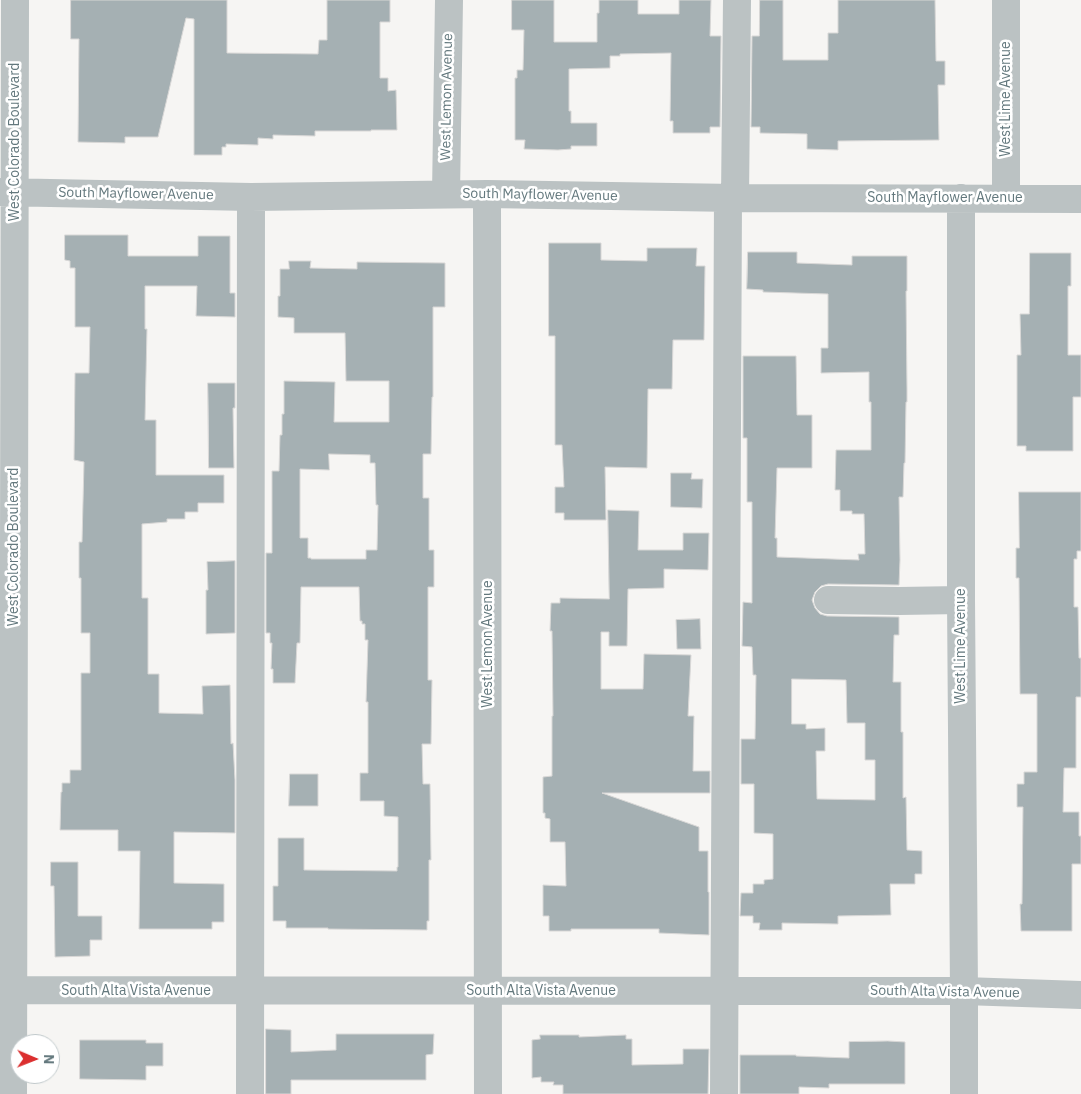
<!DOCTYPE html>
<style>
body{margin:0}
#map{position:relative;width:1081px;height:1094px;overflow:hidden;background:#f6f5f3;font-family:"IBM Plex Sans",sans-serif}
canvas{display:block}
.north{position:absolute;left:10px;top:1034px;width:50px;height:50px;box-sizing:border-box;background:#fff;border:1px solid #c1c9cb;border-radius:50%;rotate:91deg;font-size:14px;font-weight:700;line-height:20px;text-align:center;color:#63787d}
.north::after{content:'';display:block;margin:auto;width:18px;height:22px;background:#db2f2f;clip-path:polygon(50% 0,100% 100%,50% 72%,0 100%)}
</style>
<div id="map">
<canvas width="1081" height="1094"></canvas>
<div class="north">N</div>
</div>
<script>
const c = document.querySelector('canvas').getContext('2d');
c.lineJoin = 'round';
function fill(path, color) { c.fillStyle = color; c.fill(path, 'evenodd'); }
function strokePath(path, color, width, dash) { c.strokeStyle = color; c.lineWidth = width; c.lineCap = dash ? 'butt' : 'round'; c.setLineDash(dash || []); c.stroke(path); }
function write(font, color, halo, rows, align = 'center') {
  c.font = font + ' "IBM Plex Sans",sans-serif'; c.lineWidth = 5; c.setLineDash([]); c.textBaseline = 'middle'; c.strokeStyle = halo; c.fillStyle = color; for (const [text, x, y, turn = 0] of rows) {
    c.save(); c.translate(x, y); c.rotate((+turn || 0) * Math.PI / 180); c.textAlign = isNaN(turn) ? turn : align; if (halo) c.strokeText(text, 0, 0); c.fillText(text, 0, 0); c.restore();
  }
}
const building = new Path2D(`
 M 71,0 L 227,0 L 227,53 L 318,54 L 319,40 L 327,40 L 327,0 L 390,0 L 390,22 L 380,22 L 380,78 L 388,78 L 388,91 L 396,90 L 397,130 L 371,130 L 371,131 L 315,131 L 315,136 L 273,135 L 273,139 L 258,138 L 258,145 L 226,144 L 226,147 L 222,147 L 222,155 L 194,155 L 194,19 L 186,18 L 158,137 L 125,137 L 125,143 L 78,142 L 79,39 L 71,39 Z
 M 512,0 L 554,0 L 554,42 L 597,42 L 597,13 L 599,13 L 599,0 L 638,0 L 638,14 L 679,14 L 679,0 L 711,0 L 710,36 L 721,36 L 720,127 L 710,127 L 710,133 L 673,133 L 673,121 L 670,121 L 671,53 L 620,54 L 620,56 L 610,56 L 610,68 L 569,69 L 569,111 L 571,111 L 571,123 L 597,123 L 597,146 L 571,146 L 571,149 L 558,150 L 524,149 L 525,140 L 515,140 L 515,78 L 517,78 L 517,70 L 523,70 L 524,30 L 512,30 Z
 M 760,0 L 783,0 L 783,60 L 828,60 L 828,33 L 838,33 L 838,0 L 935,0 L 936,61 L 945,61 L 945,85 L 938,85 L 939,140 L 838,141 L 838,150 L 807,149 L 807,134 L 760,133 L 760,127 L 751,127 L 752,36 L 759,36 Z
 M 65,235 L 128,235 L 128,256 L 198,256 L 198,236 L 230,236 L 230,293 L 235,293 L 235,317 L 196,316 L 197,286 L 145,286 L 145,329 L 147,329 L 145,420 L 156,420 L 156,475 L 224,475 L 224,503 L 198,503 L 198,512 L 185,512 L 185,519 L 167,519 L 167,522 L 142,524 L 142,598 L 148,598 L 148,674 L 159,674 L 159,713 L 203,714 L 202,686 L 230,685 L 231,744 L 233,743 L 235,780 L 235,833 L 174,832 L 174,883 L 224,884 L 224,922 L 212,922 L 212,929 L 139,929 L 140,851 L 118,851 L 118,830 L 60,830 L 61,792 L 62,792 L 62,783 L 70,783 L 70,770 L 81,770 L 81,673 L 90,673 L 90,633 L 81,633 L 81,578 L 79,578 L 79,542 L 82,542 L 84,462 L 74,460 L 75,373 L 89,373 L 90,327 L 75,327 L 75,268 L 70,268 L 70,261 L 65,260 Z
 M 549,243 L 601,243 L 601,260 L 647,261 L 647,248 L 697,248 L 696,266 L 705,266 L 704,340 L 673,340 L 672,389 L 648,389 L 647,468 L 605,467 L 606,520 L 564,520 L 564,513 L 555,513 L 555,487 L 564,487 L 562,445 L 555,445 L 555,336 L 549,336 Z
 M 748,252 L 797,252 L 797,263 L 852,265 L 852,256 L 907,256 L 907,291 L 906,291 L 907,389 L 907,402 L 906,402 L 905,463 L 904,463 L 903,497 L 899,497 L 900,560 L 899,585 L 828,584 L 821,586 L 815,592 L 812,600 L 815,608 L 820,614 L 827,616 L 899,617 L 899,635 L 894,635 L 893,682 L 901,682 L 901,732 L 903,732 L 903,798 L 906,797 L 907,850 L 922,851 L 922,874 L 915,874 L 915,884 L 890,884 L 891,915 L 838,916 L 838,924 L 782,923 L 782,930 L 759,930 L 760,923 L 753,923 L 753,916 L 740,916 L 741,893 L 753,893 L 753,884 L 764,884 L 764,880 L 773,879 L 773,834 L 754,833 L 754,784 L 741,784 L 741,739 L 755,739 L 756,675 L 753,675 L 752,647 L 742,646 L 743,602 L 752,603 L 752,502 L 747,502 L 747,438 L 743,438 L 743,356 L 796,356 L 797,415 L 812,415 L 812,468 L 777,468 L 775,538 L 777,538 L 777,557 L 859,560 L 858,554 L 865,554 L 864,514 L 852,514 L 852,511 L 840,511 L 840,490 L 835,490 L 836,450 L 871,450 L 871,402 L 869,402 L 869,372 L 821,373 L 821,348 L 828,348 L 828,294 L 763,292 L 763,290 L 747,289 ZM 792,679 L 846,680 L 847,723 L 865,723 L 865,760 L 875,760 L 875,800 L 817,799 L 816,751 L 825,751 L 825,728 L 806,729 L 806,724 L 792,724 Z
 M 1030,253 L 1071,253 L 1071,286 L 1068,286 L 1068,355 L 1081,355 L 1081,397 L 1073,397 L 1073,451 L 1026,451 L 1026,446 L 1017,446 L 1017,355 L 1021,355 L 1020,314 L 1029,314 Z
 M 289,261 L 311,261 L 310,268 L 357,269 L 357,262 L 445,263 L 445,307 L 433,307 L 433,397 L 432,397 L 431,454 L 423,454 L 423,498 L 429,498 L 429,550 L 434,550 L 434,587 L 428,587 L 428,680 L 432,680 L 431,744 L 422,744 L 423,784 L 430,784 L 431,860 L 429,860 L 429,921 L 427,921 L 427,930 L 328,929 L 328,928 L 286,928 L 286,921 L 273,921 L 273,886 L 278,886 L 278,838 L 304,838 L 304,870 L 397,871 L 397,867 L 398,867 L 398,817 L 384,816 L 384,801 L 360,801 L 360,773 L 368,773 L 368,702 L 366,702 L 368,640 L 365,640 L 365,624 L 362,624 L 362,621 L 360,621 L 359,587 L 301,587 L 300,643 L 297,643 L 295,683 L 273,683 L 273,669 L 271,669 L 272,643 L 270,643 L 270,633 L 266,633 L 266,553 L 272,553 L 272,471 L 279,471 L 280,435 L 282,435 L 282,414 L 284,414 L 284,381 L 335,382 L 334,422 L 389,422 L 389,381 L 346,381 L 345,333 L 294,333 L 294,318 L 278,317 L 278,296 L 280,296 L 280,269 L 289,269 ZM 329,454 L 370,455 L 370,463 L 375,463 L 376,505 L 378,505 L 377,550 L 366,550 L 366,559 L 311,559 L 311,558 L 308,558 L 308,538 L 300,538 L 300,469 L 329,470 Z
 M 208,383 L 235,383 L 235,408 L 233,408 L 234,468 L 209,468 Z
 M 671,473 L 692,473 L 691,479 L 703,479 L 702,508 L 671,507 Z
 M 1019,492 L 1081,492 L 1081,551 L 1077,551 L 1077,559 L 1074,559 L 1074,607 L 1078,607 L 1079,658 L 1081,658 L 1081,697 L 1076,697 L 1076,768 L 1064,768 L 1063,812 L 1079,812 L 1079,836 L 1081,836 L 1081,864 L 1072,864 L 1072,931 L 1021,931 L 1020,904 L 1022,904 L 1023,807 L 1017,807 L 1017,784 L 1024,784 L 1024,772 L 1037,772 L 1037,694 L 1020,694 L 1019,578 L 1016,578 L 1016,548 L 1019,548 Z
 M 608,510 L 639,511 L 638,550 L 683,550 L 683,533 L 709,533 L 708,570 L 664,569 L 664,588 L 628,589 L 627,646 L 609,646 L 609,632 L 601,632 L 601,689 L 643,689 L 644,654 L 691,655 L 688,716 L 694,716 L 693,771 L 710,771 L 710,793 L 602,793 L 699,827 L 699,851 L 708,851 L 708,892 L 709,892 L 709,935 L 659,933 L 659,929 L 571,929 L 571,931 L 549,931 L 549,916 L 543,916 L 543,885 L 566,886 L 565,842 L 550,842 L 550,819 L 545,818 L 545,813 L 543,813 L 543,777 L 552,776 L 552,716 L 553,716 L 552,631 L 550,631 L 551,603 L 560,603 L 560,598 L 609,599 Z
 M 235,561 L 235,633 L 206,634 L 206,590 L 208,590 L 207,562 Z
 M 700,619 L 701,649 L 677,649 L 676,620 Z
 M 290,774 L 318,774 L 318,806 L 289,806 Z
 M 51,862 L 78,862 L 78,916 L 102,916 L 102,940 L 90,940 L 90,956 L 55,957 L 54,886 L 51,886 Z
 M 266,1029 L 291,1030 L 291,1052 L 336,1050 L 336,1034 L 434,1034 L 433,1054 L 426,1055 L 426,1080 L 291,1080 L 291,1094 L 266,1094 Z
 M 540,1035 L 579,1035 L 579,1037 L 626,1035 L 626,1039 L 632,1039 L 632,1065 L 683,1064 L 683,1049 L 709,1049 L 708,1094 L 563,1094 L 563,1085 L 553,1085 L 554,1082 L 541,1082 L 541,1077 L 532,1078 L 532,1040 L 540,1039 Z
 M 80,1040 L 146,1040 L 146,1043 L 163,1043 L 163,1066 L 146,1066 L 146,1080 L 80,1079 Z
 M 888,1041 L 905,1042 L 905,1084 L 829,1084 L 829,1088 L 799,1087 L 799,1094 L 740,1094 L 740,1055 L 796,1055 L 796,1056 L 849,1058 L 849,1042 Z`);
const minor = new Path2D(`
 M 0,192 L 251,197 L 487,194 L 735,198 L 1081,199
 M 446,194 L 449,0
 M 487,194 L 488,1094
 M 735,198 L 737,0
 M 961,198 L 961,600 L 964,991 L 964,1094
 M 1006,199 L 1006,0
 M 828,600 L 899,601 L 961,600
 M 0,990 L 964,991 L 1081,995
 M 13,1094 L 15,0
 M 250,1094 L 251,197
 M 724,1094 L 728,198`);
const streetNames = [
 ["West Lemon Avenue",447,97,-89],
 ["West Lime Avenue",1006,99,-90],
 ["West Colorado Boulevard",15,142,-90],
 ["South Mayflower Avenue",136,194,1],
 ["South Mayflower Avenue",540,195,1],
 ["South Mayflower Avenue",945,198],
 ["West Colorado Boulevard",14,547,-90],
 ["West Lemon Avenue",488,644,-90],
 ["West Lime Avenue",961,646,-90],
 ["South Alta Vista Avenue",136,991],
 ["South Alta Vista Avenue",541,991],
 ["South Alta Vista Avenue",945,992,1]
];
fill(building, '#a5b0b3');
strokePath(building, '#d8d7d6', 1);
strokePath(minor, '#bbc2c3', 28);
write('14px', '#63787d', '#fff', streetNames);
</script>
